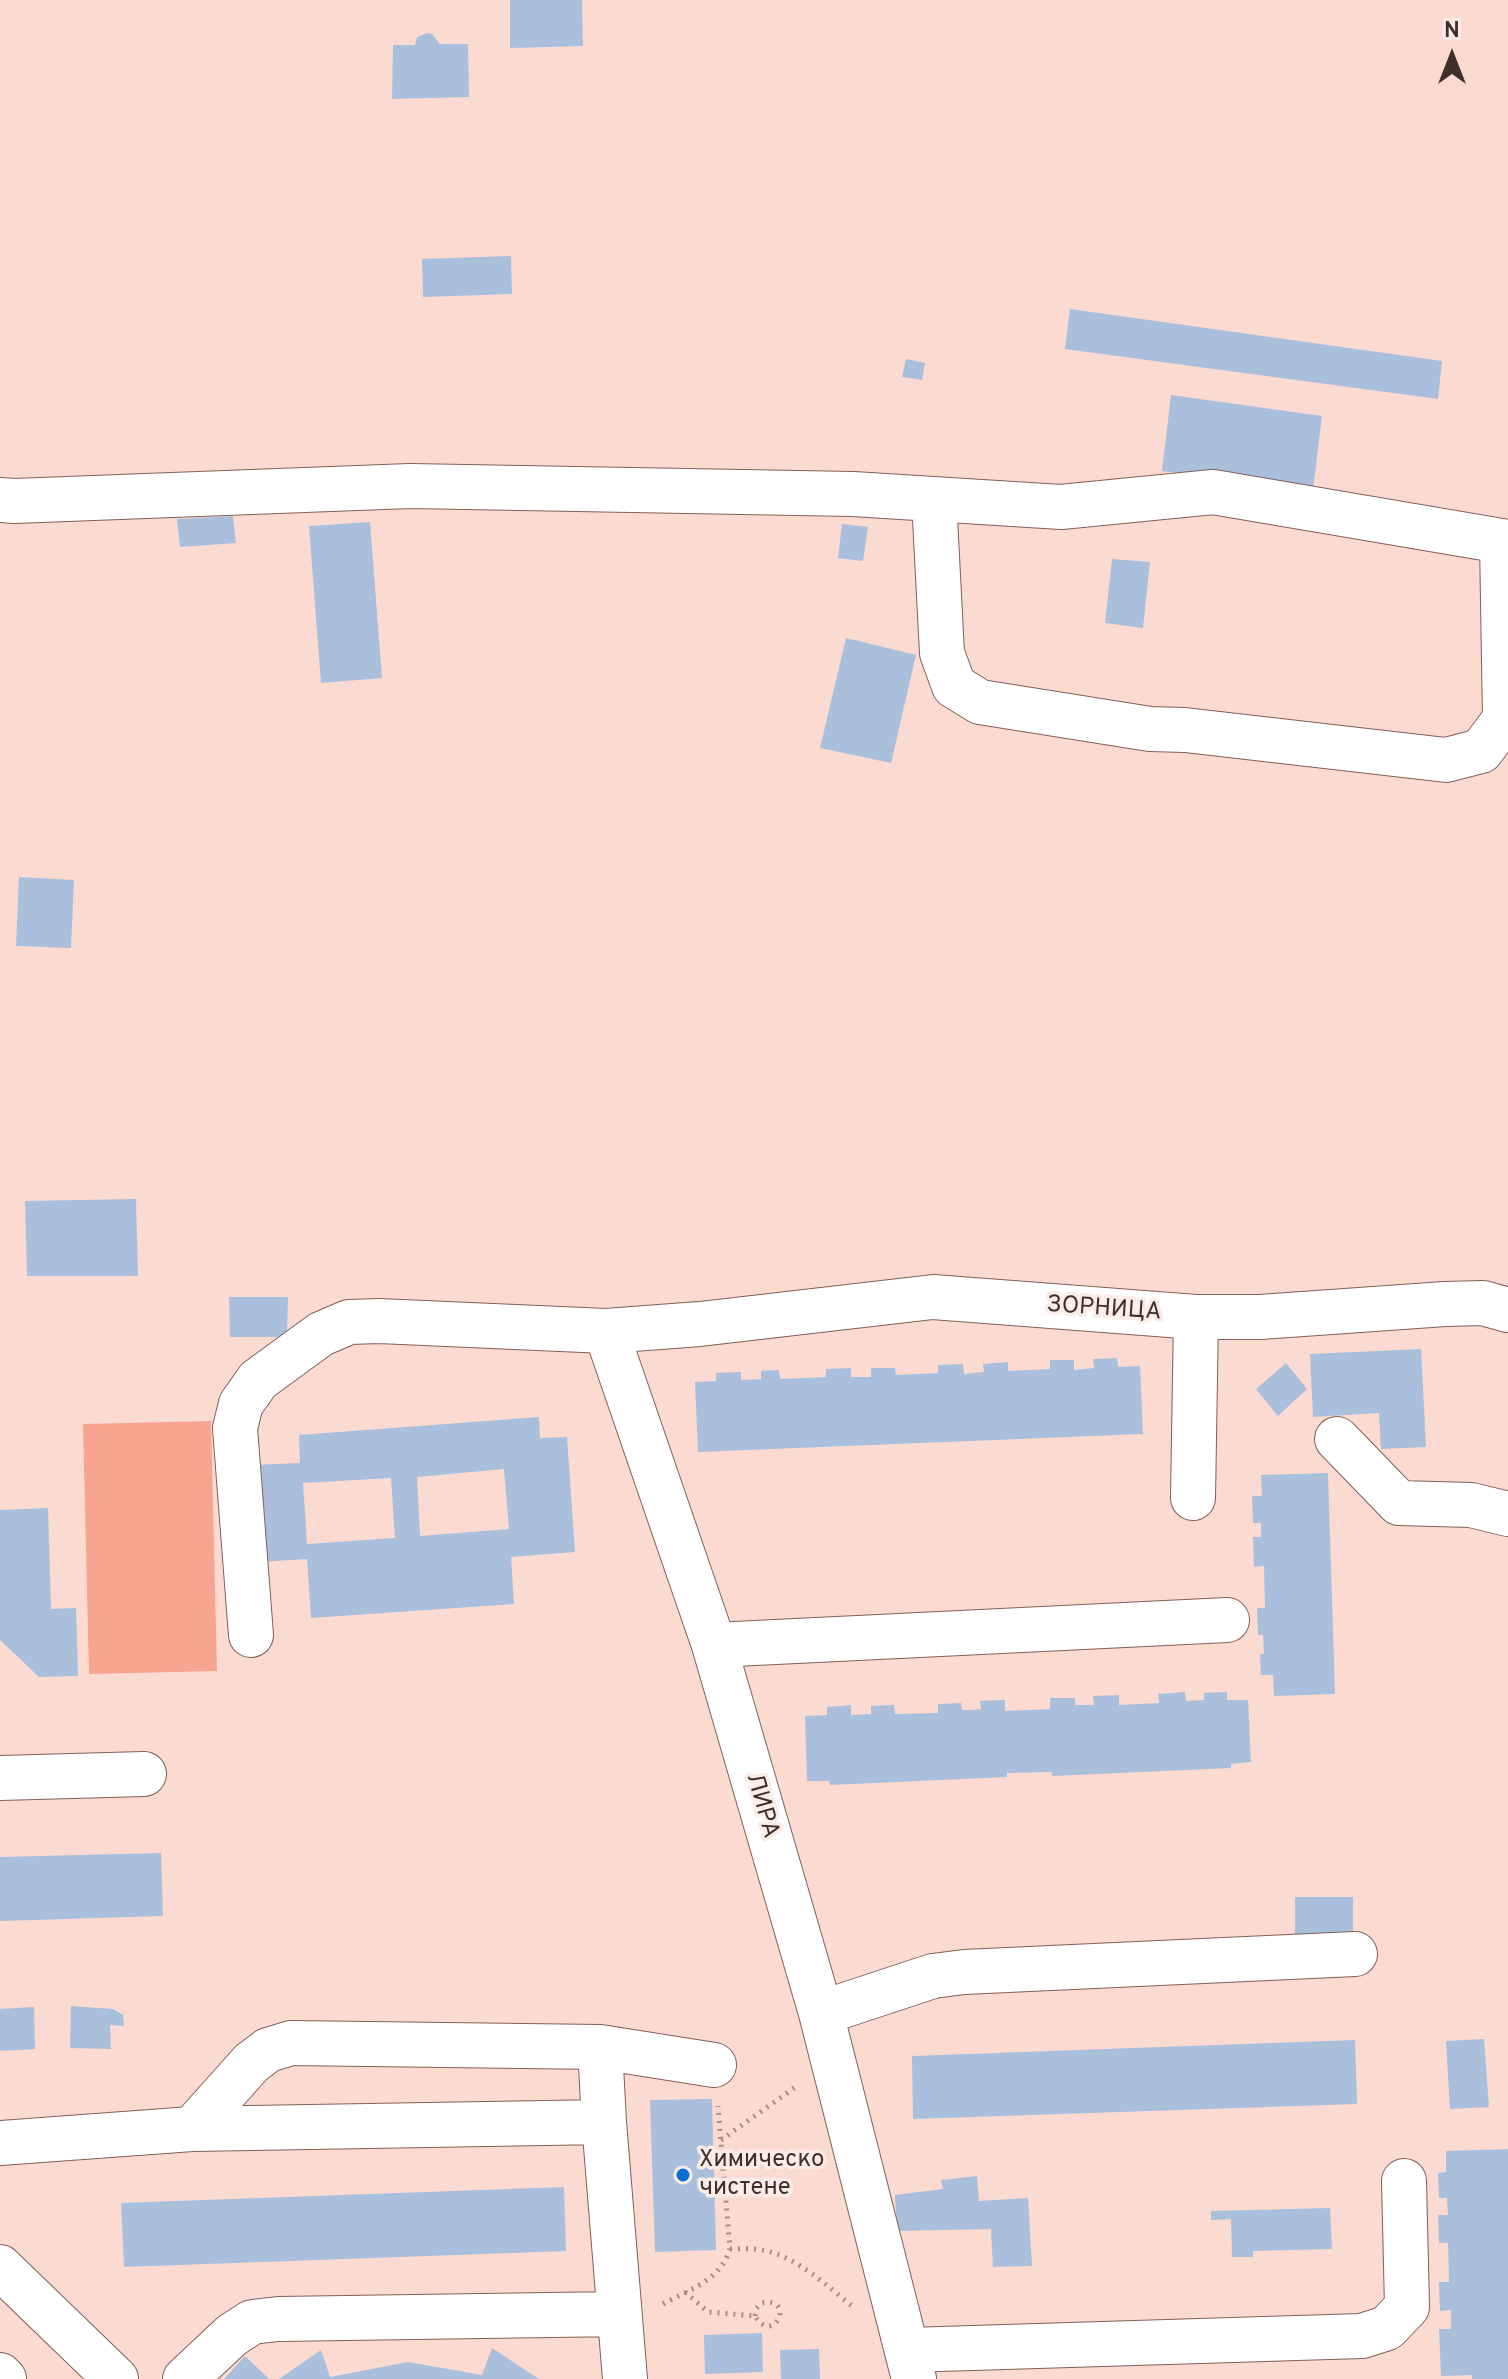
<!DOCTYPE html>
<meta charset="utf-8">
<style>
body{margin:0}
#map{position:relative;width:1508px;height:2379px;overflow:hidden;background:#fbdad2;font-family:Overpass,sans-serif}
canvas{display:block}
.north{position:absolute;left:1412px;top:16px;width:80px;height:80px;-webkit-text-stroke:6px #fcece7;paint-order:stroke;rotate:0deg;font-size:22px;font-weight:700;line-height:32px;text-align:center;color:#40302c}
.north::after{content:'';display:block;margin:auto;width:28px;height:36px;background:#40302c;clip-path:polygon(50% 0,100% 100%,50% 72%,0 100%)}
</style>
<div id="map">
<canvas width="1508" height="2379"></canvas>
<div class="north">N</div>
</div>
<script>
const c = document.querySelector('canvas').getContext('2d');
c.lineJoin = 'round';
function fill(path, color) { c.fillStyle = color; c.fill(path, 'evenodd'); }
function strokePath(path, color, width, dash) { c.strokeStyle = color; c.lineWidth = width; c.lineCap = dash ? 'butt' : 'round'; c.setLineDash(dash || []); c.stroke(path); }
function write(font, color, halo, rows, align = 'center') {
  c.font = font + ' Overpass,sans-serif'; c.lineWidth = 7; c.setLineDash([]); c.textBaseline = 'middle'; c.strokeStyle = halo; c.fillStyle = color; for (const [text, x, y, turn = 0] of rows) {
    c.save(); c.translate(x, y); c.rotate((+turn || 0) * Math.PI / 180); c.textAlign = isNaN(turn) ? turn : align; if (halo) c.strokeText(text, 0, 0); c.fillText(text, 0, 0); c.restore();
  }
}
const green = new Path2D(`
 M 211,1421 L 217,1671 L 89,1674 L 83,1424 Z`);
const building = new Path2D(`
 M 510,0 L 582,0 L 583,46 L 510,48 Z
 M 427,33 L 432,34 L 440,44 L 468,44 L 469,97 L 392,99 L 393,45 L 415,45 L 417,37 Z
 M 511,256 L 512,294 L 423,297 L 422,259 Z
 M 1070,309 L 1442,361 L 1438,399 L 1065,349 Z
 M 906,359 L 925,363 L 922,380 L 902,377 Z
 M 1171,395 L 1322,416 L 1313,490 L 1162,471 Z
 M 233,516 L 236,543 L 180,547 L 177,519 Z
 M 370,522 L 382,678 L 321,683 L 309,526 Z
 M 842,524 L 868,527 L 863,561 L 838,558 Z
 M 1112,559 L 1150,562 L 1143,628 L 1105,623 Z
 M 846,638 L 916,655 L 891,763 L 820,748 Z
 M 19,877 L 74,880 L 71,948 L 16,946 Z
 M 136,1199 L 138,1276 L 27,1276 L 25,1201 Z
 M 229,1297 L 288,1297 L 287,1337 L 230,1337 Z
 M 1421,1349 L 1426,1447 L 1381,1449 L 1379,1413 L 1313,1417 L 1310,1354 Z
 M 1117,1358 L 1118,1367 L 1140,1366 L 1143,1434 L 698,1452 L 695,1382 L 716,1381 L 716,1373 L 741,1372 L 741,1380 L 761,1379 L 761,1371 L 779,1370 L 780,1379 L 826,1377 L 826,1369 L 851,1368 L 851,1377 L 871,1377 L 871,1368 L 895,1368 L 896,1375 L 938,1373 L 938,1365 L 963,1364 L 964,1374 L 984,1372 L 983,1364 L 1008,1362 L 1008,1371 L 1050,1369 L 1050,1360 L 1074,1360 L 1074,1370 L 1094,1368 L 1093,1359 Z
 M 1286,1363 L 1307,1389 L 1278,1416 L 1256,1389 Z
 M 539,1417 L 540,1438 L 567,1437 L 575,1552 L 511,1557 L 514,1604 L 311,1618 L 307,1559 L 259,1562 L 253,1465 L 300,1463 L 299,1435 ZM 504,1469 L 509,1529 L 420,1536 L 417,1477 ZM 391,1478 L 395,1538 L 307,1544 L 303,1483 Z
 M 1328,1473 L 1335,1694 L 1274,1696 L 1273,1675 L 1261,1675 L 1260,1654 L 1264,1654 L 1263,1635 L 1258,1635 L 1257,1608 L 1265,1608 L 1264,1566 L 1254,1567 L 1253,1537 L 1261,1537 L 1261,1523 L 1253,1523 L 1252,1496 L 1262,1496 L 1261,1475 Z
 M 48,1508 L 51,1609 L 76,1608 L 78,1676 L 39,1677 L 0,1640 L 0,1510 Z
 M 1185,1692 L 1186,1701 L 1204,1700 L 1204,1693 L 1227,1692 L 1227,1700 L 1248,1700 L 1251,1762 L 1231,1764 L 1231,1768 L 1052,1776 L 1052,1772 L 1007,1773 L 1007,1777 L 830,1785 L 829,1781 L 807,1781 L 805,1716 L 827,1715 L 827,1707 L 851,1705 L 851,1715 L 871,1714 L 871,1706 L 894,1705 L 895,1714 L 938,1713 L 938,1704 L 961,1703 L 962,1710 L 972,1710 L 981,1709 L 980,1701 L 1005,1700 L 1005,1711 L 1050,1709 L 1050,1698 L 1075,1698 L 1075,1705 L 1094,1705 L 1093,1696 L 1119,1695 L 1119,1705 L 1159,1703 L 1158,1694 Z
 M 161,1853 L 163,1916 L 0,1921 L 0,1857 Z
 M 1295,1897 L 1353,1897 L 1353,1936 L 1295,1937 Z
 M 71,2006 L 113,2009 L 123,2015 L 124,2026 L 110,2025 L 111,2049 L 70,2048 Z
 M 34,2007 L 35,2049 L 0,2051 L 0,2009 Z
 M 1484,2039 L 1489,2107 L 1450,2109 L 1446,2041 Z
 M 1355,2040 L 1357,2104 L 913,2119 L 912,2056 Z
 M 712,2099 L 716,2250 L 655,2252 L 650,2100 Z
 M 1508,2149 L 1508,2379 L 1472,2379 L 1472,2375 L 1441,2376 L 1439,2329 L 1451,2329 L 1451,2310 L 1440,2311 L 1439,2282 L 1449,2282 L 1448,2243 L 1439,2243 L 1438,2215 L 1448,2215 L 1447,2198 L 1439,2198 L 1438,2173 L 1446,2172 L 1446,2151 Z
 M 977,2176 L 979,2201 L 1028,2198 L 1032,2266 L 993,2267 L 991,2229 L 897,2231 L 895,2195 L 943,2189 L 941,2180 Z
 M 564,2187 L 566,2251 L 124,2267 L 121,2203 Z
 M 1330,2208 L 1332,2249 L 1253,2251 L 1253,2257 L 1232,2257 L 1231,2219 L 1211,2220 L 1211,2211 Z
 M 762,2333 L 763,2372 L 705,2374 L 704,2335 Z
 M 492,2348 L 539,2379 L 279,2379 L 321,2350 L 330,2377 L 408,2362 L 482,2375 Z
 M 819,2349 L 820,2379 L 781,2379 L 780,2350 Z
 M 245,2356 L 269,2379 L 224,2379 Z`);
const path = new Path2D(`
 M 721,2140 L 797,2086
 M 730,2249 C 740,2249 751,2248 761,2250 C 795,2255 826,2285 852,2306
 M 685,2292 L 708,2312 L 755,2316 C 774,2347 797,2296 761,2303 L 756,2309 L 755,2316
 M 663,2304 C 690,2289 720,2281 730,2249 L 718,2106`);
const minor = new Path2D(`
 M 934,499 L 942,653 L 954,686 L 980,702 L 1150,729 L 1185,730 L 1446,760 L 1481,751 L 1505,719 L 1502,541
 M 0,500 L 14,501 L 410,486 L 853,494 L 1061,507 L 1213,492 L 1508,542
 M 1337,1439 L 1399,1503 L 1471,1505 L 1508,1514
 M 1193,1498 L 1196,1317
 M 251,1635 L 235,1428 L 241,1404 L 258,1380 L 321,1334 L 349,1322 L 379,1321 L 606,1331
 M 714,1645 L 1227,1620
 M 0,1778 L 144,1774
 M 821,2013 L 933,1976 L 964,1972 L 1355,1954
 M 604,2122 L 625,2379
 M 192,2129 L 251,2063 L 268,2050 L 291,2043 L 600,2047 L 714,2065
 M 0,2143 L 192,2129 L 604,2122 L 600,2047
 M 0,2267 L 116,2379
 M 908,2350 L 1362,2336 L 1387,2328 L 1407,2307 L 1404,2181
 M 185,2379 L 232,2335 L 252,2322 L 278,2319 L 619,2314
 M 914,2379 L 821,2013 L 714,1645 L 606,1331 L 700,1324 L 933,1297 L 1196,1317 L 1260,1317 L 1445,1304 L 1483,1303 L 1508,1310`);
const major = new Path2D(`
 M 0,2375 L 4,2379`);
const markers = [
 [683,2175,8,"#0c6dd5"]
];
const streetNames = [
 ["ЗОРНИЦА",1104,1310,4],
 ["ЛИРА",761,1806,74]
];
const poiNames = [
 ["Химическо",699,2161],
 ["чистене",699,2189]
];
fill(green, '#f7a491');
fill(building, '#a9bfdc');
strokePath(minor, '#825f57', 46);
strokePath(major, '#825f57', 46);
strokePath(path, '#a68d87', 5, [2, 6]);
strokePath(minor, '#fff', 44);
strokePath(major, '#fff', 44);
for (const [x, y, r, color] of markers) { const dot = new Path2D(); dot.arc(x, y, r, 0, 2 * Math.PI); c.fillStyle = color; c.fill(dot); strokePath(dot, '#fcece7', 3); }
write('24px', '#40302c', '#fcece7', streetNames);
write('24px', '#40302c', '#fcece7', poiNames, 'left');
</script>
